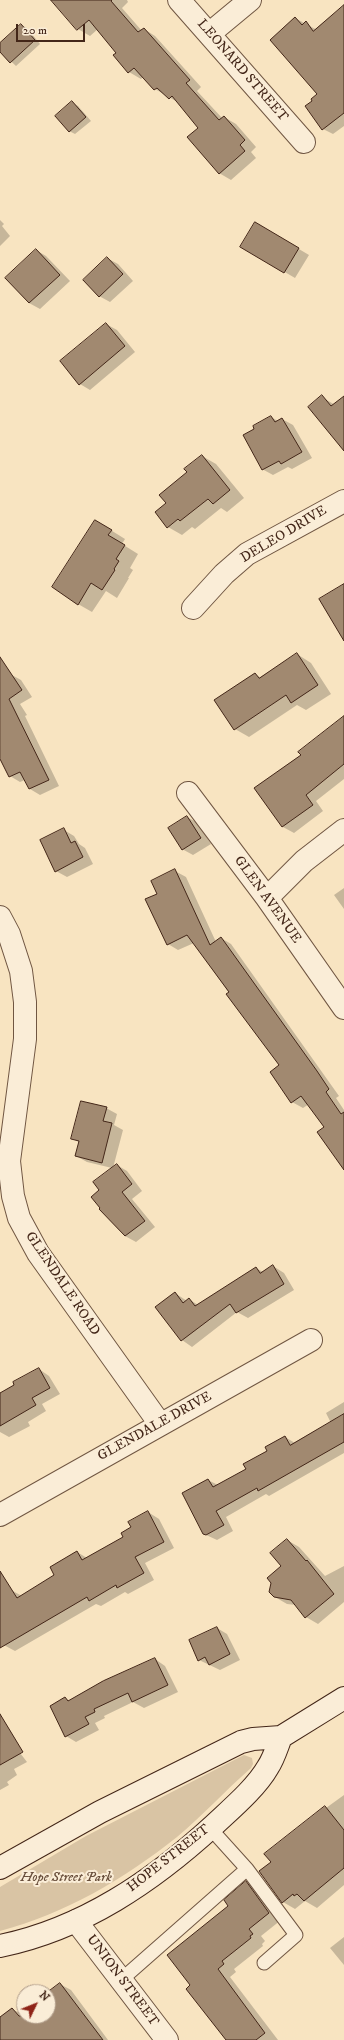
<!DOCTYPE html>
<style>
body{margin:0}
#map{position:relative;width:344px;height:2040px;overflow:hidden;background:#f8e4c1;font-family:"IM FELL DW Pica",serif}
canvas{display:block}
.north{position:absolute;left:16px;top:1984px;width:40px;height:40px;box-sizing:border-box;background:#faedd7;border:1px solid #b19d8b;border-radius:50%;rotate:47deg;font-size:11px;font-weight:700;line-height:16px;text-align:center;color:#432618}
.north::after{content:'';display:block;margin:auto;width:14px;height:18px;background:#8f2418;clip-path:polygon(50% 0,100% 100%,50% 72%,0 100%)}
.scale{position:absolute;left:16px;top:24px;width:69px;height:18px;box-sizing:border-box;border:2px solid #432618;border-top:0;padding-left:5px;font-size:12px;line-height:14px;white-space:nowrap;color:#432618;-webkit-text-stroke:3px #faedd7;paint-order:stroke}
</style>
<div id="map">
<canvas width="344" height="2040"></canvas>
<div class="north">N</div>
<div class="scale">20 m</div>
</div>
<script>
const c = document.querySelector('canvas').getContext('2d');
c.lineJoin = 'round';
function fill(path, color) { c.fillStyle = color; c.fill(path, 'evenodd'); }
function strokePath(path, color, width, dash) { c.strokeStyle = color; c.lineWidth = width; c.lineCap = dash ? 'butt' : 'round'; c.setLineDash(dash || []); c.stroke(path); }
function write(font, color, halo, rows, align = 'center') {
  c.font = font + ' "IM FELL DW Pica",serif'; c.lineWidth = 4; c.setLineDash([]); c.textBaseline = 'middle'; c.strokeStyle = halo; c.fillStyle = color; for (const [text, x, y, turn = 0] of rows) {
    c.save(); c.translate(x, y); c.rotate((+turn || 0) * Math.PI / 180); c.textAlign = isNaN(turn) ? turn : align; if (halo) c.strokeText(text, 0, 0); c.fillText(text, 0, 0); c.restore();
  }
}
const green = new Path2D(`
 M 244,1755 L 252,1758 L 253,1764 L 251,1768 C 226,1790 202,1816 177,1837 C 124,1879 65,1914 0,1931 L 0,1887 L 86,1836 Z`);
const shadow = new Path2D(`
 M 64,0 L 127,0 L 128,2 L 122,8 L 142,31 L 144,29 L 155,36 L 201,87 L 197,91 L 223,119 L 224,117 L 236,124 L 256,147 L 251,152 L 256,158 L 231,180 L 219,173 L 200,128 L 179,103 L 155,89 L 143,77 L 141,79 L 129,72 L 118,53 L 98,29 L 90,36 L 78,29 L 58,6 Z
 M 344,7 L 344,126 L 333,134 L 323,129 L 314,101 L 318,95 L 295,18 L 317,30 Z
 M 21,25 L 27,28 L 40,44 L 16,66 L 0,51 L 0,44 Z
 M 72,103 L 78,106 L 91,121 L 75,134 L 69,131 Z
 M 0,220 L 4,224 L 2,226 L 10,236 L 0,246 Z
 M 255,223 L 309,255 L 295,278 L 242,247 Z
 M 36,250 L 46,256 L 70,281 L 40,309 L 29,303 Z
 M 107,258 L 118,264 L 133,281 L 110,302 L 99,296 Z
 M 106,324 L 117,330 L 135,352 L 90,390 L 80,384 Z
 M 322,397 L 335,405 L 344,397 L 344,444 Z
 M 271,417 L 278,421 L 282,419 L 293,425 L 312,458 L 292,469 L 288,467 L 273,475 L 262,469 L 256,429 Z
 M 202,456 L 216,464 L 244,498 L 227,512 L 221,508 L 195,529 L 192,527 L 182,535 L 168,527 L 167,503 Z
 M 109,529 L 125,539 L 122,544 L 138,554 L 130,568 L 133,570 L 128,578 L 129,578 L 117,598 L 106,591 L 92,612 L 78,604 Z
 M 297,654 L 311,663 L 331,694 L 306,710 L 297,705 L 249,737 L 235,729 L 255,674 L 261,678 Z
 M 10,674 L 21,680 L 32,697 L 20,704 L 27,715 L 25,716 L 59,786 L 40,795 L 30,789 L 25,780 L 20,782 L 10,776 L 0,757 L 0,680 Z
 M 344,724 L 344,779 L 316,801 L 323,811 L 294,833 L 283,827 L 255,788 Z
 M 187,817 L 198,823 L 211,844 L 193,855 L 182,849 Z
 M 64,830 L 74,836 L 79,844 L 85,848 L 93,864 L 67,877 L 56,871 Z
 M 175,871 L 186,877 L 216,942 L 221,938 L 231,944 L 339,1096 L 336,1098 L 344,1110 L 344,1168 L 325,1127 L 309,1104 L 303,1108 L 292,1102 L 280,1066 L 194,943 L 178,950 L 168,944 L 158,894 Z
 M 344,888 L 344,909 L 334,895 Z
 M 106,1108 L 117,1114 L 114,1125 L 123,1130 L 113,1168 L 117,1165 L 127,1171 L 142,1191 L 132,1199 L 155,1227 L 136,1242 L 125,1236 L 101,1190 L 112,1168 L 87,1162 L 76,1156 L 79,1142 L 72,1138 Z
 M 273,1266 L 284,1273 L 294,1290 L 248,1318 L 237,1312 L 192,1347 L 182,1340 L 157,1308 L 175,1293 L 187,1301 L 189,1299 L 198,1305 L 256,1268 L 263,1272 Z
 M 39,1369 L 49,1376 L 60,1394 L 42,1404 L 46,1411 L 28,1422 L 30,1426 L 9,1437 L 0,1432 L 0,1394 Z
 M 344,1402 L 344,1453 L 269,1496 L 266,1494 L 226,1517 L 233,1531 L 217,1540 L 204,1534 L 208,1480 L 218,1485 L 247,1469 L 285,1437 L 295,1443 L 331,1423 L 326,1413 Z
 M 148,1512 L 159,1519 L 174,1548 L 145,1563 L 154,1580 L 128,1594 L 125,1592 L 101,1606 L 96,1604 L 15,1651 L 0,1643 L 0,1597 L 11,1590 L 22,1596 L 56,1575 L 77,1552 L 87,1558 L 125,1538 Z
 M 287,1540 L 299,1547 L 325,1576 L 344,1566 L 344,1602 L 318,1624 L 306,1617 L 296,1605 L 287,1604 L 275,1597 Z
 M 217,1628 L 227,1634 L 240,1660 L 220,1670 L 199,1660 Z
 M 155,1659 L 165,1666 L 178,1692 L 144,1708 L 133,1702 L 104,1716 L 105,1718 L 95,1723 L 99,1730 L 76,1742 L 66,1736 L 65,1698 L 70,1701 Z
 M 0,1732 L 7,1736 L 27,1762 L 14,1769 L 17,1775 L 7,1782 L 9,1785 L 0,1790 Z
 M 344,1795 L 344,1885 L 317,1908 L 305,1901 L 295,1909 L 283,1902 L 272,1862 L 326,1808 Z
 M 246,1882 L 259,1889 L 281,1920 L 261,1936 L 265,1941 L 262,1944 L 263,1946 L 234,1969 L 236,1972 L 230,1977 L 278,2040 L 227,2040 L 192,1985 L 229,1906 Z
 M 344,1937 L 344,1965 L 330,1948 Z
 M 60,1984 L 71,1990 L 108,2040 L 0,2040 L 0,2019 L 12,2009 L 21,2014 L 24,2012 L 24,2016 L 48,2016 L 48,1994 Z`);
const building = new Path2D(`
 M 51,0 L 112,0 L 111,1 L 138,32 L 144,28 L 190,80 L 186,83 L 219,120 L 224,116 L 245,140 L 240,145 L 245,151 L 219,174 L 187,137 L 198,128 L 172,96 L 169,99 L 157,88 L 154,90 L 134,68 L 128,73 L 113,55 L 116,53 L 89,20 L 77,30 Z
 M 344,5 L 344,113 L 322,130 L 305,106 L 312,101 L 311,99 L 317,94 L 270,40 L 295,17 L 302,25 L 306,21 L 313,31 Z
 M 21,24 L 35,40 L 10,63 L 0,52 L 0,43 Z
 M 72,101 L 86,117 L 69,132 L 55,116 Z
 M 255,222 L 299,248 L 284,273 L 240,247 Z
 M 36,249 L 60,275 L 29,303 L 5,278 Z
 M 107,257 L 123,274 L 99,297 L 83,280 Z
 M 106,323 L 125,346 L 79,385 L 60,361 Z
 M 322,395 L 331,406 L 344,396 L 344,451 L 308,407 Z
 M 271,416 L 275,422 L 282,418 L 302,452 L 281,464 L 279,461 L 262,470 L 243,435 L 254,429 L 253,426 Z
 M 202,455 L 230,490 L 213,504 L 208,499 L 180,521 L 178,519 L 167,528 L 155,512 L 166,503 L 159,495 L 187,472 L 184,469 Z
 M 95,520 L 112,530 L 108,535 L 125,545 L 116,559 L 119,561 L 114,569 L 115,570 L 102,590 L 91,583 L 78,605 L 52,587 Z
 M 344,584 L 344,641 L 319,599 Z
 M 297,653 L 318,685 L 291,703 L 286,695 L 234,730 L 214,700 L 255,673 L 259,678 Z
 M 0,657 L 22,690 L 9,699 L 49,780 L 29,789 L 20,772 L 9,777 L 0,759 Z
 M 344,716 L 344,764 L 306,795 L 313,805 L 282,827 L 254,788 L 301,755 L 298,752 Z
 M 187,816 L 201,838 L 182,850 L 168,828 Z
 M 64,828 L 71,843 L 75,841 L 83,857 L 55,872 L 40,840 Z
 M 175,869 L 210,945 L 221,937 L 317,1071 L 329,1089 L 326,1092 L 341,1114 L 344,1112 L 344,1170 L 317,1132 L 324,1127 L 301,1096 L 291,1103 L 270,1072 L 279,1065 L 226,994 L 229,992 L 187,935 L 167,945 L 145,899 L 157,894 L 151,881 Z
 M 81,1101 L 107,1107 L 103,1121 L 112,1123 L 102,1163 L 75,1156 L 79,1141 L 71,1139 Z
 M 117,1164 L 132,1184 L 122,1192 L 145,1221 L 125,1236 L 99,1209 L 100,1208 L 91,1197 L 99,1190 L 93,1182 Z
 M 273,1265 L 284,1284 L 236,1313 L 230,1304 L 181,1341 L 155,1307 L 175,1292 L 183,1303 L 189,1298 L 195,1306 L 256,1267 L 260,1273 Z
 M 39,1368 L 50,1388 L 32,1398 L 36,1405 L 0,1426 L 0,1393 L 14,1385 L 13,1382 Z
 M 344,1414 L 344,1442 L 258,1491 L 257,1488 L 216,1511 L 224,1525 L 206,1535 L 203,1534 L 182,1493 L 208,1479 L 213,1487 L 246,1469 L 243,1464 L 267,1451 L 265,1447 L 285,1436 L 290,1445 Z
 M 148,1511 L 164,1542 L 135,1557 L 144,1573 L 117,1588 L 116,1585 L 89,1601 L 87,1597 L 0,1648 L 0,1571 L 17,1598 L 54,1575 L 50,1567 L 77,1551 L 82,1560 L 123,1537 L 121,1533 L 131,1527 L 128,1522 Z
 M 287,1539 L 306,1561 L 307,1560 L 334,1594 L 305,1618 L 291,1600 L 274,1597 L 269,1592 L 271,1583 L 267,1578 L 281,1566 L 270,1553 Z
 M 217,1627 L 230,1654 L 209,1665 L 205,1657 L 198,1661 L 189,1640 Z
 M 155,1658 L 168,1685 L 132,1702 L 128,1693 L 94,1709 L 95,1712 L 85,1717 L 89,1724 L 65,1737 L 50,1706 L 65,1697 L 68,1701 L 103,1681 Z
 M 0,1714 L 23,1752 L 0,1765 Z
 M 325,1806 L 344,1830 L 344,1868 L 304,1901 L 297,1894 L 294,1896 L 293,1894 L 282,1903 L 259,1871 L 271,1862 L 264,1854 Z
 M 246,1881 L 269,1913 L 249,1929 L 253,1934 L 250,1936 L 251,1938 L 222,1961 L 224,1964 L 218,1969 L 265,2033 L 256,2040 L 226,2040 L 186,1989 L 190,1985 L 167,1955 L 228,1906 L 224,1900 Z
 M 60,1983 L 103,2040 L 0,2040 L 0,2017 L 12,2008 L 19,2016 L 48,2016 L 48,1992 Z`);
const lane = new Path2D(`
 M 210,1828 L 247,1869 L 296,1935 L 264,1963
 M 121,1980 L 247,1869`);
const street = new Path2D(`
 M 179,0 L 304,142
 M 209,34 L 250,0
 M 193,608 L 224,574 L 247,554 L 344,501
 M 188,793 L 267,898 L 344,1008
 M 267,898 L 304,861 L 344,830
 M 0,917 L 9,934 L 21,971 L 25,1002 L 25,1039 L 9,1161 L 13,1196 L 19,1218 L 38,1253 L 160,1424
 M 0,1515 L 311,1340
 M 76,1921 L 167,2040`);
const secondary = new Path2D(`
 M 0,1868 L 100,1812 L 241,1742 L 253,1739 L 281,1737 L 344,1698
 M 0,1946 C 83,1929 153,1881 214,1825 C 231,1809 256,1788 268,1767 C 274,1758 277,1747 281,1737`);
const streetNames = [
 ["LEONARD STREET",242,71,49],
 ["DELEO DRIVE",284,535,-31],
 ["GLEN AVENUE",267,900,54],
 ["GLENDALE ROAD",62,1284,56],
 ["GLENDALE DRIVE",155,1427,-29],
 ["HOPE STREET",169,1859,-38],
 ["UNION STREET",122,1981,53]
];
const parkNames = [
 ["Hope Street Park",66,1878]
];
fill(green, '#d9c4a4');
fill(shadow, '#0003');
fill(building, '#a18970');
strokePath(building, '#432618', 1);
strokePath(lane, '#705642', 15);
strokePath(street, '#705642', 24);
strokePath(secondary, '#432618', 24);
strokePath(lane, '#faedd7', 13);
strokePath(street, '#faedd7', 22);
strokePath(secondary, '#faedd7', 22);
write('14px', '#432618', '#faedd7', streetNames);
write('italic 14px', '#684e3b', '#faedd7', parkNames);
</script>
